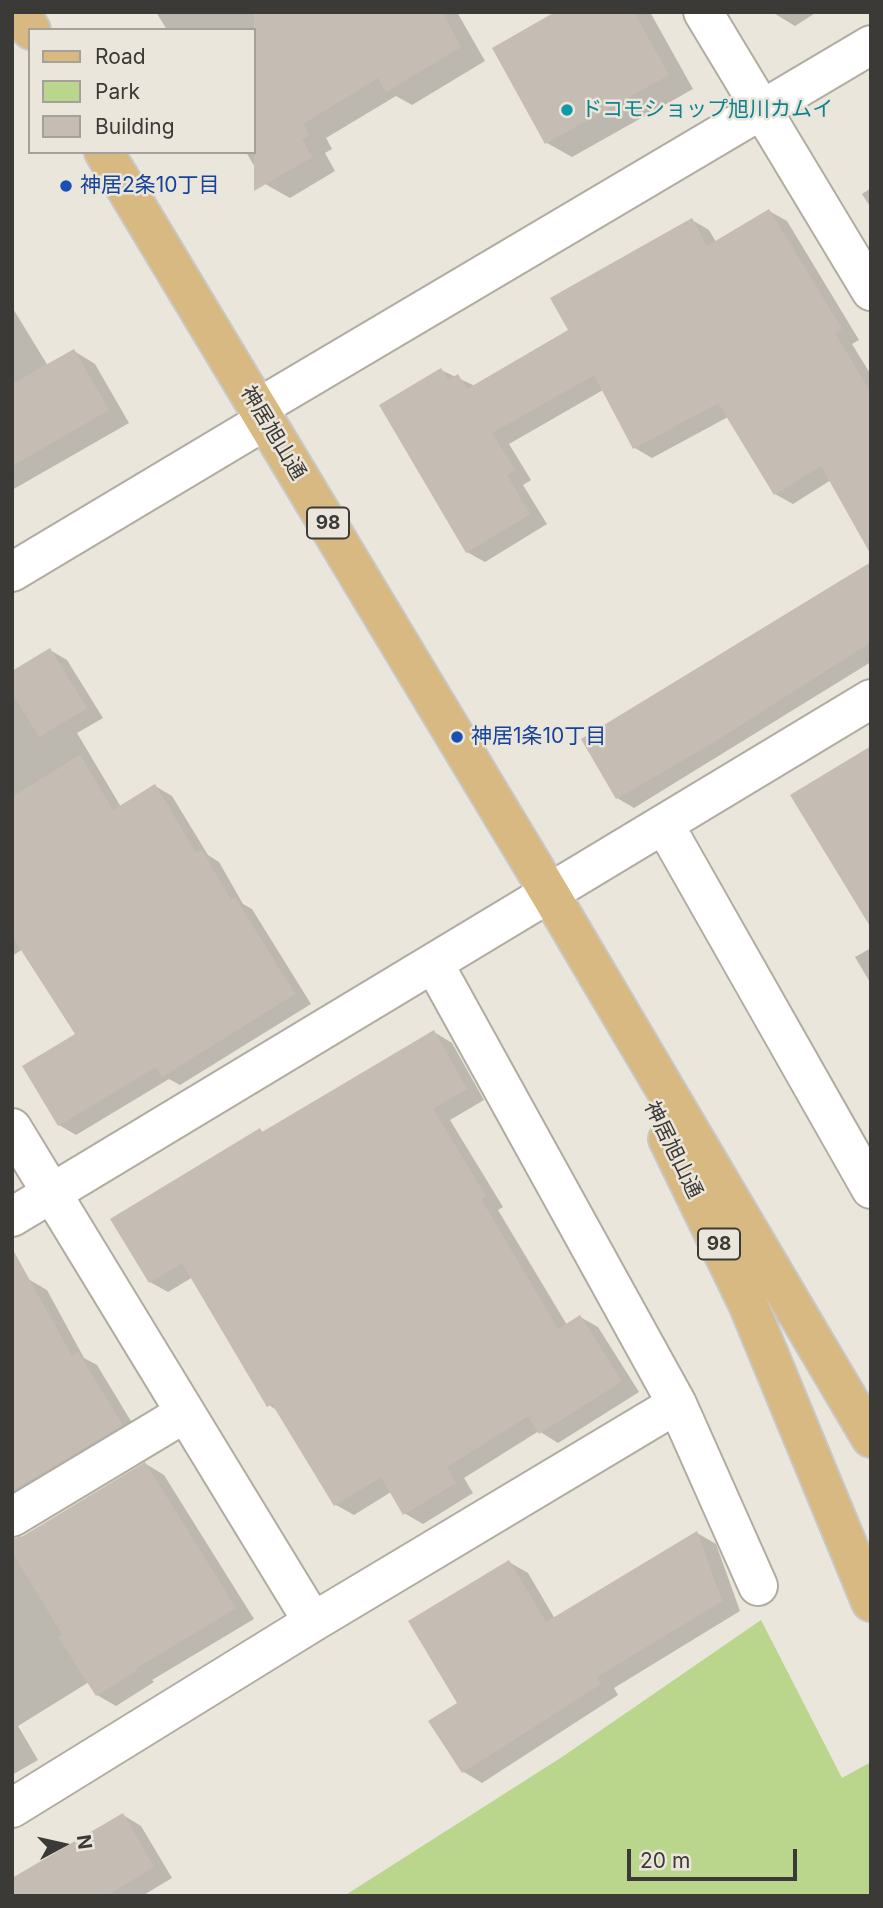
<!DOCTYPE html>
<meta charset="utf-8">
<style>
body{margin:0}
#map{position:relative;width:883px;height:1908px;overflow:hidden;background:#ebe6db;font-family:Inter,sans-serif}
canvas{display:block}
.frame{position:absolute;inset:0;border:14px solid #3c3a36;pointer-events:none}
.legend{position:absolute;left:28px;top:28px;width:228px;height:126px;box-sizing:border-box;background:#ebe6db;border:2px solid #a5a199;margin:0;padding:9px 12px;list-style:none;font-size:21px;color:#3c3a36}
.legend li{display:flex;align-items:center;gap:14px;height:35px}
.legend b{width:35px;border:2px solid #a5a199}
.north{position:absolute;left:28px;top:1810px;width:70px;height:70px;-webkit-text-stroke:5px #ebe6db;paint-order:stroke;rotate:82deg;font-size:19px;font-weight:700;line-height:28px;text-align:center;color:#3c3a36}
.north::after{content:'';display:block;margin:auto;width:24px;height:32px;background:#3c3a36;clip-path:polygon(50% 0,100% 100%,50% 72%,0 100%)}
.scale{position:absolute;left:627px;top:1849px;width:170px;height:32px;box-sizing:border-box;border:4px solid #3c3a36;border-top:0;padding-left:9px;font-size:21px;line-height:24px;white-space:nowrap;color:#3c3a36;-webkit-text-stroke:5px #ebe6db;paint-order:stroke}
</style>
<div id="map">
<canvas width="883" height="1908"></canvas>
<div class="frame"></div>
<ul class="legend">
<li><b style="height:9px;background:#d8b982"></b>Road</li>
<li><b style="height:19px;background:#bad58c"></b>Park</li>
<li><b style="height:19px;background:#c5bdb4"></b>Building</li>
</ul>
<div class="north">N</div>
<div class="scale">20 m</div>
</div>
<script>
const c = document.querySelector('canvas').getContext('2d');
c.lineJoin = 'round';
function fill(path, color) { c.fillStyle = color; c.fill(path, 'evenodd'); }
function strokePath(path, color, width, dash) { c.strokeStyle = color; c.lineWidth = width; c.lineCap = dash ? 'butt' : 'round'; c.setLineDash(dash || []); c.stroke(path); }
function write(font, color, halo, rows, align = 'center') {
  c.font = font + ' Inter,"Noto Sans JP",sans-serif'; c.lineWidth = 5; c.setLineDash([]); c.textBaseline = 'middle'; c.strokeStyle = halo; c.fillStyle = color; for (const [text, x, y, turn = 0] of rows) {
    c.save(); c.translate(x, y); c.rotate((+turn || 0) * Math.PI / 180); c.textAlign = isNaN(turn) ? turn : align; if (halo) c.strokeText(text, 0, 0); c.fillText(text, 0, 0); c.restore();
  }
}
const green = new Path2D(`
 M 761,1620 L 842,1778 L 871,1762 L 871,1896 L 344,1896 L 562,1757 Z`);
const shadow = new Path2D(`
 M 156,12 L 457,12 L 485,61 L 412,105 L 396,96 L 326,138 L 332,149 L 325,153 L 335,171 L 290,198 L 265,184 L 246,152 L 254,152 L 254,30 L 167,30 Z
 M 558,12 L 650,12 L 693,89 L 572,157 L 547,143 Z
 M 772,12 L 817,12 L 795,26 Z
 M 871,188 L 871,208 L 862,194 Z
 M 769,211 L 787,221 L 859,340 L 852,344 L 871,375 L 871,500 L 831,480 L 793,504 L 775,494 L 728,417 L 652,458 L 635,448 L 603,390 L 509,444 L 531,480 L 523,485 L 547,524 L 485,562 L 467,552 L 441,370 L 475,386 L 570,330 L 692,220 L 709,230 L 716,242 Z
 M 12,307 L 48,366 L 74,351 L 95,364 L 129,423 L 12,490 Z
 M 871,564 L 871,662 L 634,808 L 617,798 Z
 M 50,650 L 67,660 L 103,718 L 77,733 L 121,807 L 155,786 L 172,796 L 208,855 L 219,862 L 243,904 L 252,909 L 311,1004 L 180,1085 L 169,1079 L 76,1135 L 59,1125 L 78,1035 L 23,949 L 12,956 L 12,673 Z
 M 871,948 L 871,984 L 855,957 Z
 M 434,1032 L 452,1043 L 484,1100 L 450,1120 L 503,1207 L 498,1210 L 567,1325 L 580,1317 L 598,1327 L 639,1392 L 558,1443 L 539,1431 L 464,1478 L 473,1493 L 423,1524 L 404,1513 L 391,1492 L 354,1515 L 336,1505 L 278,1411 L 269,1405 L 193,1277 L 168,1292 L 150,1282 L 260,1130 L 264,1133 Z
 M 28,1279 L 47,1290 L 84,1358 L 97,1365 L 140,1436 L 12,1516 L 12,1288 Z
 M 146,1464 L 164,1475 L 254,1619 L 152,1680 L 154,1682 L 116,1706 L 97,1695 L 89,1682 L 18,1726 L 38,1760 L 12,1775 L 12,1540 L 23,1538 Z
 M 697,1533 L 716,1544 L 740,1611 L 614,1688 L 618,1695 L 482,1783 L 464,1772 L 509,1562 L 528,1573 L 555,1619 Z
 M 123,1815 L 141,1826 L 172,1878 L 142,1896 L 12,1896 Z`);
const building = new Path2D(`
 M 254,12 L 442,12 L 461,47 L 386,92 L 378,78 L 303,124 L 309,135 L 302,139 L 312,157 L 254,191 Z
 M 555,12 L 634,12 L 669,75 L 545,144 L 492,48 Z
 M 769,209 L 842,329 L 835,333 L 871,393 L 871,555 L 821,466 L 774,495 L 718,403 L 633,449 L 594,375 L 492,433 L 515,470 L 507,475 L 530,514 L 466,553 L 379,405 L 441,368 L 448,380 L 458,374 L 467,389 L 568,330 L 550,298 L 692,218 L 707,246 Z
 M 74,349 L 109,410 L 12,466 L 12,384 Z
 M 871,562 L 871,642 L 711,744 L 616,799 L 581,739 Z
 M 50,648 L 87,708 L 39,737 L 12,693 L 12,671 Z
 M 871,746 L 871,928 L 790,795 Z
 M 80,755 L 113,810 L 155,784 L 196,853 L 202,850 L 231,900 L 235,897 L 295,994 L 162,1077 L 156,1067 L 58,1126 L 22,1066 L 75,1034 L 12,936 L 12,797 Z
 M 434,1030 L 467,1089 L 433,1109 L 486,1196 L 481,1199 L 558,1329 L 580,1315 L 622,1381 L 539,1434 L 528,1416 L 447,1467 L 456,1483 L 403,1515 L 381,1477 L 334,1506 L 272,1404 L 267,1407 L 182,1263 L 149,1283 L 110,1219 L 260,1128 L 262,1132 Z
 M 12,1248 L 72,1356 L 78,1352 L 123,1425 L 12,1491 Z
 M 145,1462 L 236,1608 L 135,1669 L 136,1671 L 96,1696 L 58,1637 L 62,1634 L 12,1552 L 12,1539 L 23,1536 Z
 M 697,1531 L 722,1601 L 597,1677 L 601,1684 L 462,1773 L 428,1721 L 457,1703 L 408,1621 L 509,1560 L 546,1622 Z
 M 123,1813 L 154,1867 L 106,1896 L 12,1896 L 12,1878 Z`);
const minor = new Path2D(`
 M 703,12 L 871,291
 M 258,408 L 871,45
 M 12,572 L 266,420
 M 665,826 L 871,1189
 M 434,964 L 677,1404 L 758,1586
 M 12,1128 L 313,1622
 M 12,1217 L 871,699
 M 12,1517 L 185,1413
 M 12,1808 L 313,1622 L 677,1404`);
const major = new Path2D(`
 M 20,12 L 31,30
 M 104,152 L 550,894 L 871,1438
 M 668,1139 L 748,1304 L 871,1602`);
const markers = [
 [567,110,7,"#0f9aa8"],
 [66,186,7,"#1a4fb4"],
 [457,737,7,"#1a4fb4"]
];
const shields = [
 [328,523,42],
 [719,1244,42]
];
const shieldNames = [
 ["98",328,523],
 ["98",719,1244]
];
const cultureNames = [
 ["ドコモショップ旭川カムイ",581,110]
];
const transitNames = [
 ["神居2条10丁目",80,186],
 ["神居1条10丁目",471,737]
];
const streetNames = [
 ["神居旭山通",273,433,59],
 ["神居旭山通",673,1150,64]
];
fill(green, '#bad58c');
fill(shadow, '#0003');
fill(building, '#c5bdb4');
strokePath(minor, '#b1aba2', 42);
strokePath(major, '#c8c8c7', 42);
strokePath(minor, '#fff', 38);
strokePath(major, '#d8b982', 38);
for (const [x, y, r, color] of markers) { const dot = new Path2D(); dot.arc(x, y, r, 0, 2 * Math.PI); c.fillStyle = color; c.fill(dot); strokePath(dot, '#ebe6db', 2.5); }
for (const [x, y, w] of shields) { const box = new Path2D(); box.roundRect(x - w / 2, y - 15.5, w, 31, 5); c.fillStyle = '#ebe6db'; c.fill(box); strokePath(box, '#3c3a36', 2); }
write('bold 19px', '#3c3a36', null, shieldNames);
write('21px', '#0d838f', '#ebe6db', cultureNames, 'left');
write('21px', '#164399', '#ebe6db', transitNames, 'left');
write('21px', '#3c3a36', '#ebe6db', streetNames);
</script>
